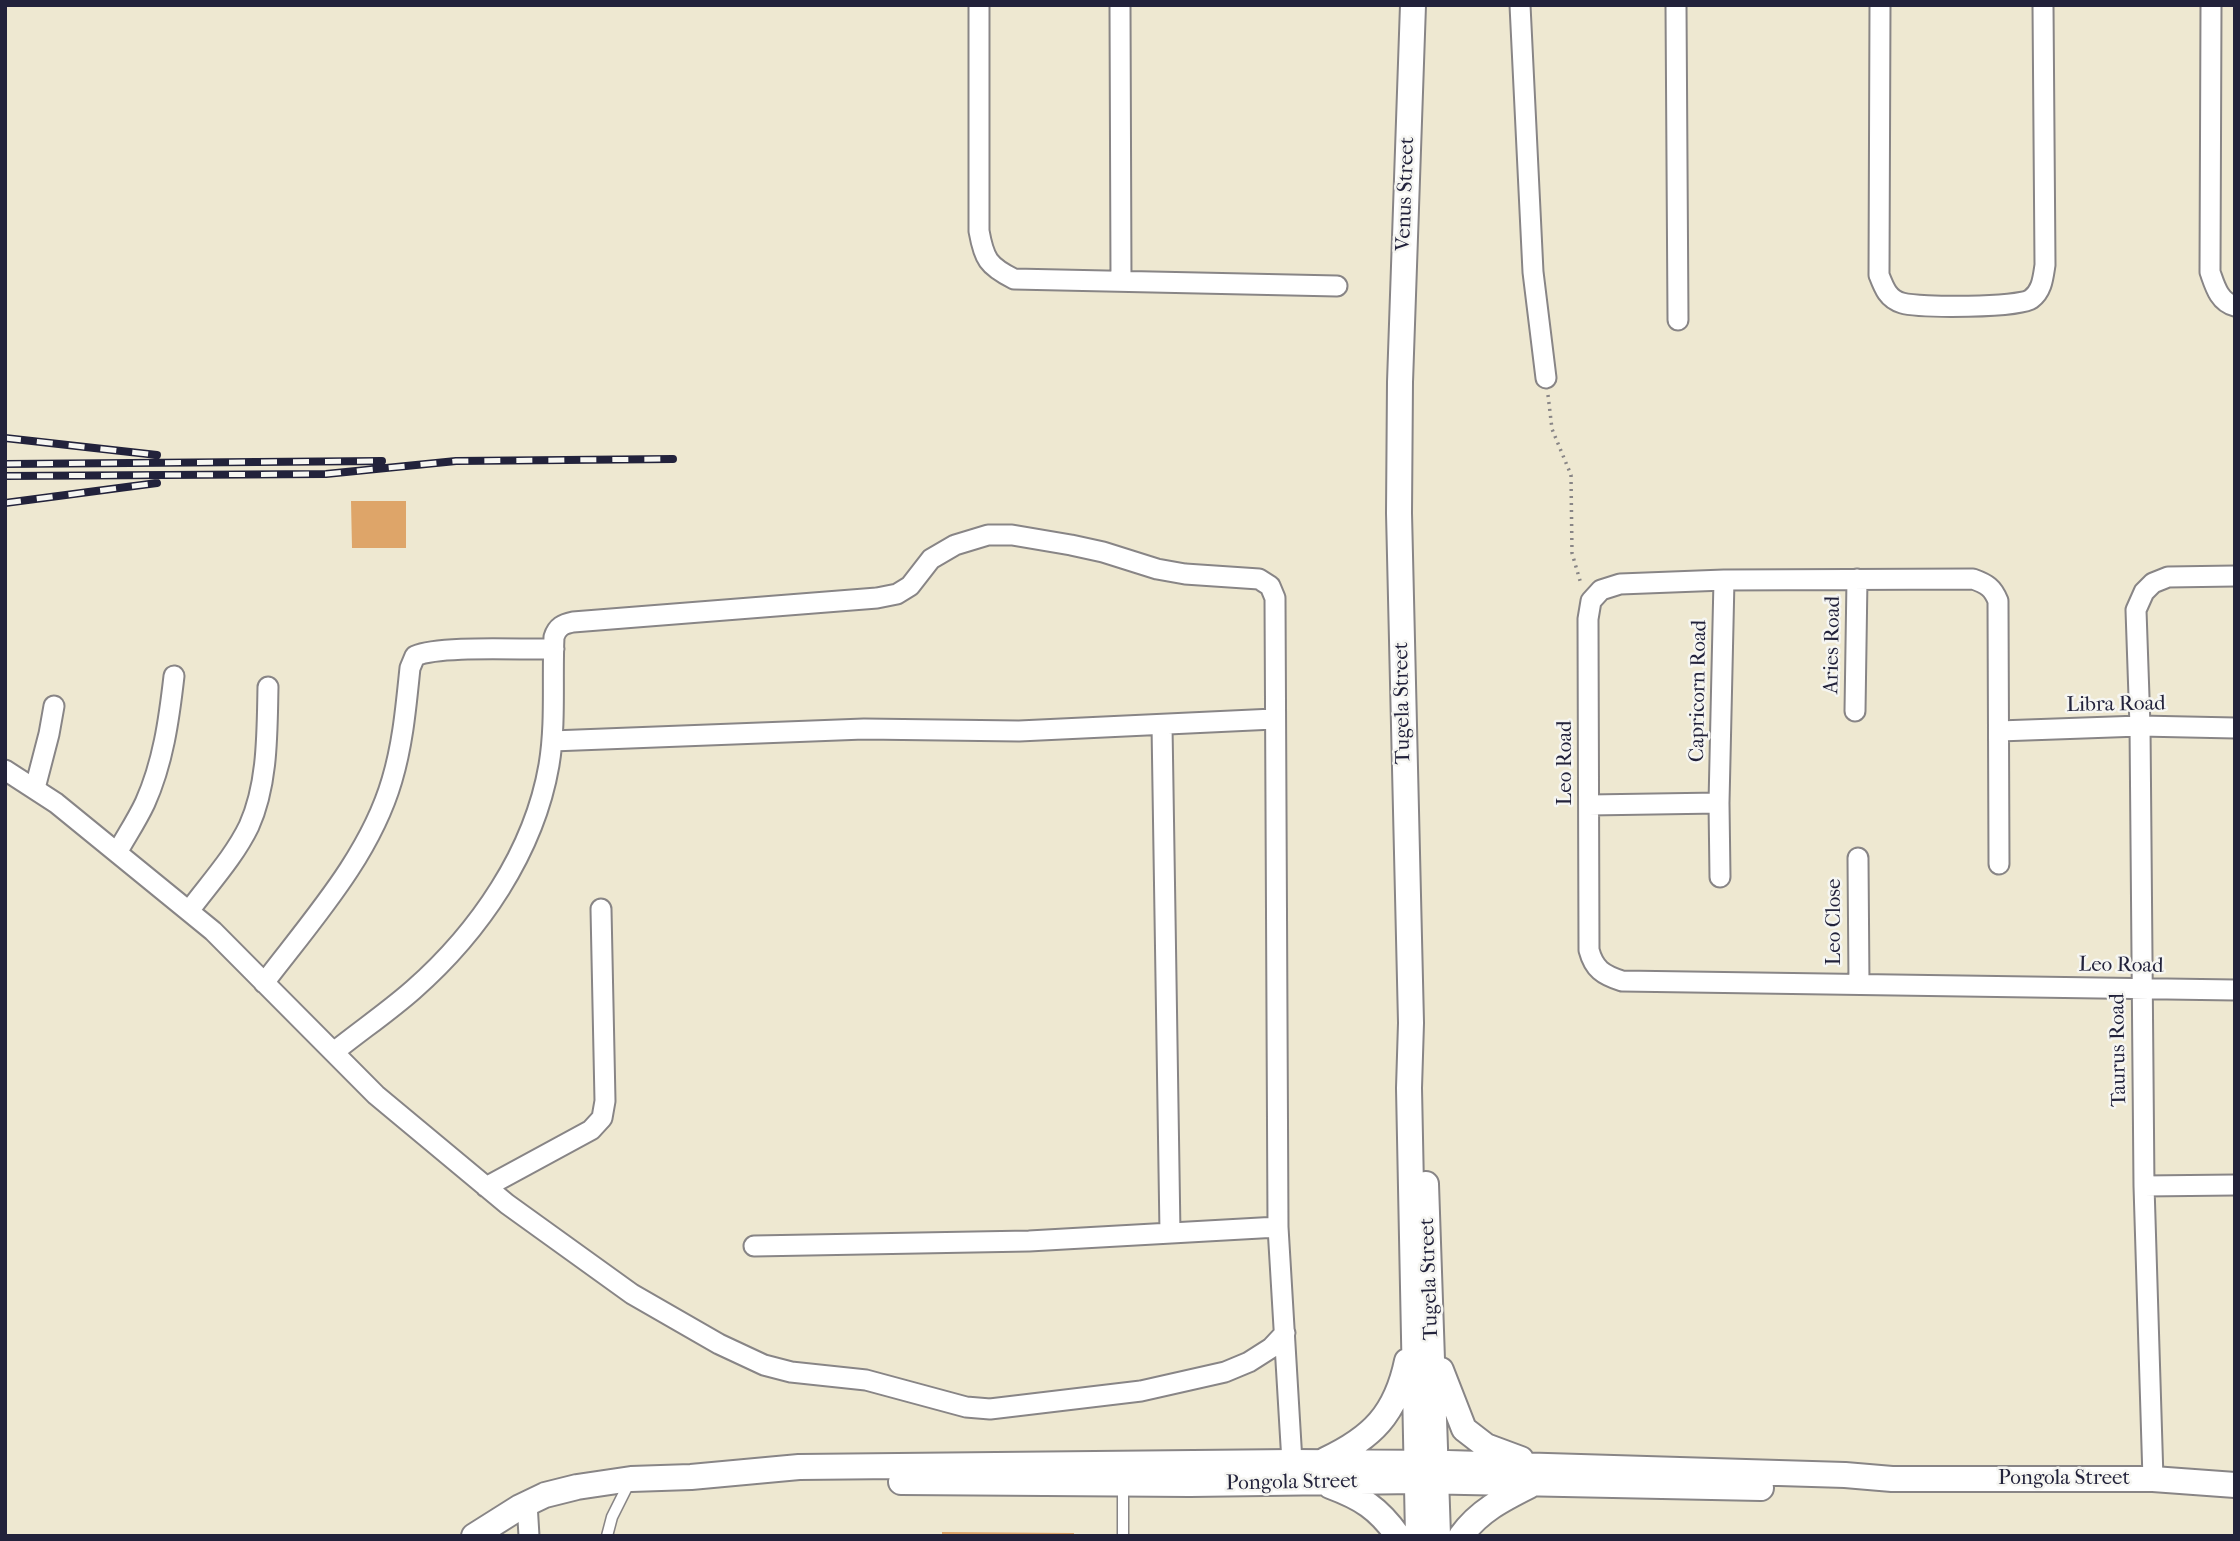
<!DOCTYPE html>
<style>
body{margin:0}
#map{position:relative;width:2240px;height:1541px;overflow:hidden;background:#eee8d1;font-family:"IM FELL French Canon",serif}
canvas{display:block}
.frame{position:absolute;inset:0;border:7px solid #22223b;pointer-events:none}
</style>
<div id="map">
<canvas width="2240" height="1541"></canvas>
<div class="frame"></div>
</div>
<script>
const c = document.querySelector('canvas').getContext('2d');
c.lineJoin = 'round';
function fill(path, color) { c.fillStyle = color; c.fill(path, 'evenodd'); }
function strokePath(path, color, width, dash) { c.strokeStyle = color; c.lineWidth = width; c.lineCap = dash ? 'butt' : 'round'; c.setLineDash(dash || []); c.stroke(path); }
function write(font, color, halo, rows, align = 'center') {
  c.font = font + ' "IM FELL French Canon",serif'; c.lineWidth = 5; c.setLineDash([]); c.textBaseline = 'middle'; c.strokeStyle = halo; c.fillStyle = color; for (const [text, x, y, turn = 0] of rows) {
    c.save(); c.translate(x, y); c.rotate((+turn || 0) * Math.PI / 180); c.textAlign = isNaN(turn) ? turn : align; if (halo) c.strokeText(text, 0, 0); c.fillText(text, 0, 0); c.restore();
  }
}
const building = new Path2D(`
 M 351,501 L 406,501 L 406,548 L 352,548 Z
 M 942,1532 L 1074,1533 L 1074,1536 L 942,1536 Z`);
const path = new Path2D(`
 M 1548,395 L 1552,429 L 1571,475 L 1572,553 L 1581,584`);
const service = new Path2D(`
 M 1123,1484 L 1123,1536
 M 607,1536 L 612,1517 L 630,1481`);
const minor = new Path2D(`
 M 979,5 L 979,231 C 984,259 988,266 1014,279 L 1337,286
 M 1120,5 L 1121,281
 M 1520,5 L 1533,272 L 1546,378
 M 1676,5 L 1678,320
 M 1880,5 L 1879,275 C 1884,288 1888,299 1902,303 C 1919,308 2019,308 2031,299 C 2042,291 2043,278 2045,265 L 2043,5
 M 2211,5 L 2210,272 C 2215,286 2219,302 2235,306
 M 1855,711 L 1857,579
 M 1162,725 L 1170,1233
 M 1999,731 L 2140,726 L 2235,728
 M 552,741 L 864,729 L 1019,731 L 1274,719
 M 5,770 L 56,803 L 213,931 L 376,1095 L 507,1204 L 632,1294 L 719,1344 L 764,1365 L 791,1372 L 866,1380 L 966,1407 L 990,1409 L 1141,1391 L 1225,1372 L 1249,1362 L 1271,1348 L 1285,1333
 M 35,788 L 49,734 L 54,706
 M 1589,805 L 1719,803
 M 118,851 C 127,835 137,820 145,803 C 163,763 169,720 174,676
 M 1858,858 L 1859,984
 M 1999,864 L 1998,601 C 1993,588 1987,584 1973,579 L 1724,580 L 1620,584 L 1601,590 L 1591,601 L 1588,619 L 1589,950 C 1594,969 1603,975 1622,981 L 2235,990
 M 1720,877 L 1719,803 L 1724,580
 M 189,911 C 209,884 234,857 249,826 C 268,784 267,733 268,687
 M 264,983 C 312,920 370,856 392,780 C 403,743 406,706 410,668 L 415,656 C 441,645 522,650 554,649
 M 334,1052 C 360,1031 388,1012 413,990 C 479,932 534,852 549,765 C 556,723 552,680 554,637 C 557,627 563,624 573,622 L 877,598 L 897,594 L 910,586 L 931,559 L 955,545 L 988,535 L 1012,535 L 1071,545 L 1103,552 L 1157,569 L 1185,574 L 1259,579 L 1270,586 L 1275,598 L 1278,1227 L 1292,1462
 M 2144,1186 L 2235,1185
 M 486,1187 L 591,1130 L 602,1118 L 605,1101 L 601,909
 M 754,1246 L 1029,1241 L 1278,1227
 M 2153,1479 L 2144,1186 L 2140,726 L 2136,610 L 2144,592 L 2153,583 L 2168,577 L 2235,576
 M 527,1503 L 529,1536`);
const tertiary = new Path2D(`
 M 1413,5 L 1400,382 L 1399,513 L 1411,1023 L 1409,1088 L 1418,1536
 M 1426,1184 L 1438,1536
 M 1441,1370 L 1464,1429 L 1486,1446 L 1521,1459
 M 1325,1460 C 1372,1438 1396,1414 1407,1361
 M 901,1482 L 1190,1484 L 1416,1481 L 1761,1488
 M 1330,1486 C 1362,1498 1378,1508 1398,1536
 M 474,1536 L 520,1507 L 545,1495 L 577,1487 L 631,1479 L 691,1477 L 799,1467 L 1292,1462 L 1448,1463 L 1845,1475 L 1892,1479 L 2153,1479 L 2235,1485
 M 1461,1536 C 1479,1511 1503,1499 1529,1486`);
const rail = new Path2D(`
 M 5,438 L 157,455
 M 5,464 L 382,461
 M 5,476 L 326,474 L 456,461 L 673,459
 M 5,503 L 157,483`);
const streetNames = [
 ["Venus Street",1406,194,-88],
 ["Aries Road",1833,645,-89],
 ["Capricorn Road",1699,691,-89],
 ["Tugela Street",1403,703,-91],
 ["Libra Road",2116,705,-1],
 ["Leo Road",1566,763,-90],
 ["Leo Close",1835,922,-90],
 ["Leo Road",2121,966,1],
 ["Taurus Road",2119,1050,-91],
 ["Tugela Street",1430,1279,-92],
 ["Pongola Street",2064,1479],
 ["Pongola Street",1292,1483,-1]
];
fill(building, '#dea569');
strokePath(service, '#888586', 13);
strokePath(minor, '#888586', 23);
strokePath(tertiary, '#888586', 28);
strokePath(path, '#888586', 3.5, [2, 5]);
strokePath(service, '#fff', 10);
strokePath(minor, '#fff', 19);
strokePath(tertiary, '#fff', 24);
strokePath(rail, '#22223b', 8);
strokePath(rail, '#f6f6f2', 5, [16]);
write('21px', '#22223b', '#f6f6f2', streetNames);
</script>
